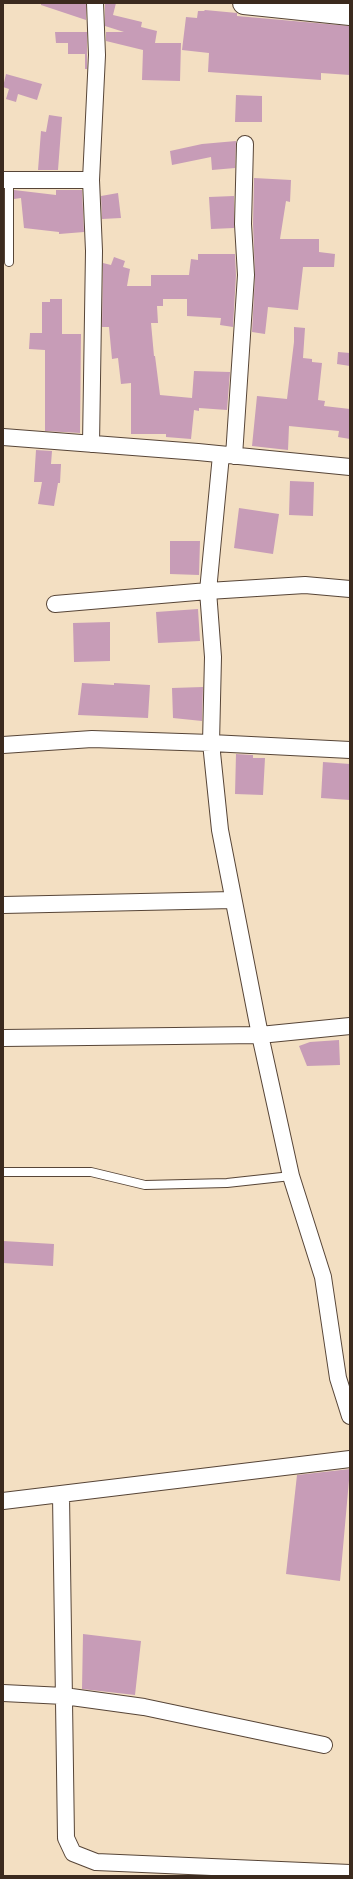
<!DOCTYPE html>
<style>
body{margin:0}
#map{position:relative;width:353px;height:1879px;overflow:hidden;background:#f3dfc2;font-family:"Libre Caslon Text",serif}
canvas{display:block}
.frame{position:absolute;inset:0;border:4px solid #3b2a1e;pointer-events:none}
</style>
<div id="map">
<canvas width="353" height="1879"></canvas>
<div class="frame"></div>
</div>
<script>
const c = document.querySelector('canvas').getContext('2d');
c.lineJoin = 'round';
function fill(path, color) { c.fillStyle = color; c.fill(path, 'evenodd'); }
function strokePath(path, color, width, dash) { c.strokeStyle = color; c.lineWidth = width; c.lineCap = dash ? 'butt' : 'round'; c.setLineDash(dash || []); c.stroke(path); }
const building = new Path2D(`
 M 41,3 L 86,3 L 86,20 L 41,5 Z
 M 105,3 L 116,3 L 113,15 L 142,22 L 141,27 L 157,31 L 155,43 L 181,43 L 180,81 L 142,80 L 143,50 L 106,41 L 106,32 L 124,32 L 105,26 Z
 M 205,10 L 237,13 L 237,16 L 350,26 L 350,75 L 321,73 L 321,80 L 208,72 L 209,53 L 182,50 L 186,17 L 197,18 L 198,11 L 204,11 Z
 M 55,32 L 87,32 L 87,69 L 85,69 L 85,54 L 68,54 L 68,43 L 56,43 Z
 M 6,74 L 42,84 L 37,100 L 18,94 L 16,102 L 6,99 L 9,89 L 3,87 Z
 M 236,95 L 262,96 L 262,122 L 235,122 Z
 M 49,115 L 62,117 L 58,170 L 38,170 L 41,131 L 46,132 Z
 M 236,141 L 235,168 L 212,170 L 211,157 L 172,165 L 170,151 L 202,144 Z
 M 254,178 L 291,180 L 290,202 L 286,201 L 280,239 L 319,239 L 319,252 L 335,254 L 334,267 L 303,267 L 298,310 L 268,307 L 265,334 L 252,332 L 255,276 L 253,224 Z
 M 14,190 L 56,195 L 56,190 L 82,190 L 84,232 L 59,234 L 59,232 L 24,228 L 21,198 L 14,199 Z
 M 118,193 L 121,218 L 102,219 L 101,196 Z
 M 234,196 L 234,228 L 211,229 L 209,197 Z
 M 198,254 L 235,254 L 236,275 L 233,327 L 220,325 L 221,318 L 187,316 L 187,299 L 163,299 L 163,306 L 157,306 L 158,323 L 151,323 L 154,356 L 155,356 L 160,395 L 192,398 L 194,371 L 230,372 L 227,410 L 199,408 L 199,411 L 194,410 L 191,439 L 166,437 L 166,434 L 131,434 L 131,383 L 121,384 L 118,358 L 112,359 L 109,327 L 102,327 L 103,263 L 111,265 L 114,257 L 125,261 L 123,267 L 130,269 L 127,286 L 151,286 L 151,275 L 189,275 L 191,259 L 198,260 Z
 M 50,299 L 62,299 L 62,334 L 81,334 L 80,433 L 45,431 L 45,350 L 29,349 L 30,333 L 42,333 L 42,302 L 50,302 Z
 M 294,327 L 305,328 L 303,358 L 312,359 L 312,362 L 322,363 L 318,400 L 325,401 L 324,406 L 350,409 L 350,439 L 338,437 L 339,431 L 289,426 L 288,450 L 252,446 L 257,396 L 287,399 L 294,342 Z
 M 338,352 L 350,353 L 350,366 L 337,364 Z
 M 36,450 L 52,451 L 51,464 L 61,464 L 60,483 L 58,483 L 54,506 L 38,504 L 42,482 L 34,482 Z
 M 290,481 L 314,482 L 313,516 L 289,515 Z
 M 239,508 L 279,514 L 273,554 L 234,548 Z
 M 170,541 L 200,541 L 199,575 L 170,574 Z
 M 198,609 L 200,641 L 158,643 L 156,612 Z
 M 110,622 L 110,661 L 74,662 L 73,623 Z
 M 82,683 L 114,685 L 114,683 L 150,685 L 148,718 L 78,715 Z
 M 203,687 L 202,721 L 173,718 L 172,688 Z
 M 236,754 L 253,755 L 253,758 L 265,758 L 263,795 L 235,794 Z
 M 323,762 L 350,764 L 350,800 L 321,798 Z
 M 339,1040 L 340,1065 L 307,1066 L 299,1046 L 310,1042 Z
 M 3,1241 L 54,1244 L 53,1266 L 3,1263 Z
 M 350,1469 L 340,1581 L 286,1574 L 297,1475 Z
 M 83,1634 L 141,1641 L 135,1695 L 82,1689 Z`);
const lane = new Path2D(`
 M 9,262 L 9,180
 M 3,1172 L 91,1172 L 145,1185 L 227,1183 L 291,1176`);
const street = new Path2D(`
 M 3,180 L 91,180
 M 3,437 L 198,452 L 350,467
 M 91,444 L 94,251 L 91,180 L 97,55 L 95,3
 M 234,456 L 246,275 L 243,224 L 245,144
 M 350,589 L 305,585 L 208,591 L 213,657 L 211,743 L 220,830 L 260,1035 L 291,1176 L 323,1277 L 338,1378 L 350,1416
 M 55,604 L 208,591 L 221,455
 M 3,745 L 92,739 L 211,743 L 350,750
 M 3,905 L 233,900
 M 3,1038 L 260,1035 L 350,1026
 M 61,1495 L 66,1838 L 73,1853 L 96,1862 L 350,1873
 M 3,1501 L 350,1459
 M 3,1693 L 64,1696 L 144,1707 L 324,1745`);
const secondary = new Path2D(`
 M 244,3 L 350,14`);
fill(building, '#c79cb7');
strokePath(lane, '#574537', 10);
strokePath(street, '#574537', 18);
strokePath(secondary, '#574537', 24);
strokePath(lane, '#fff', 8);
strokePath(street, '#fff', 16);
strokePath(secondary, '#fff', 22);
</script>
